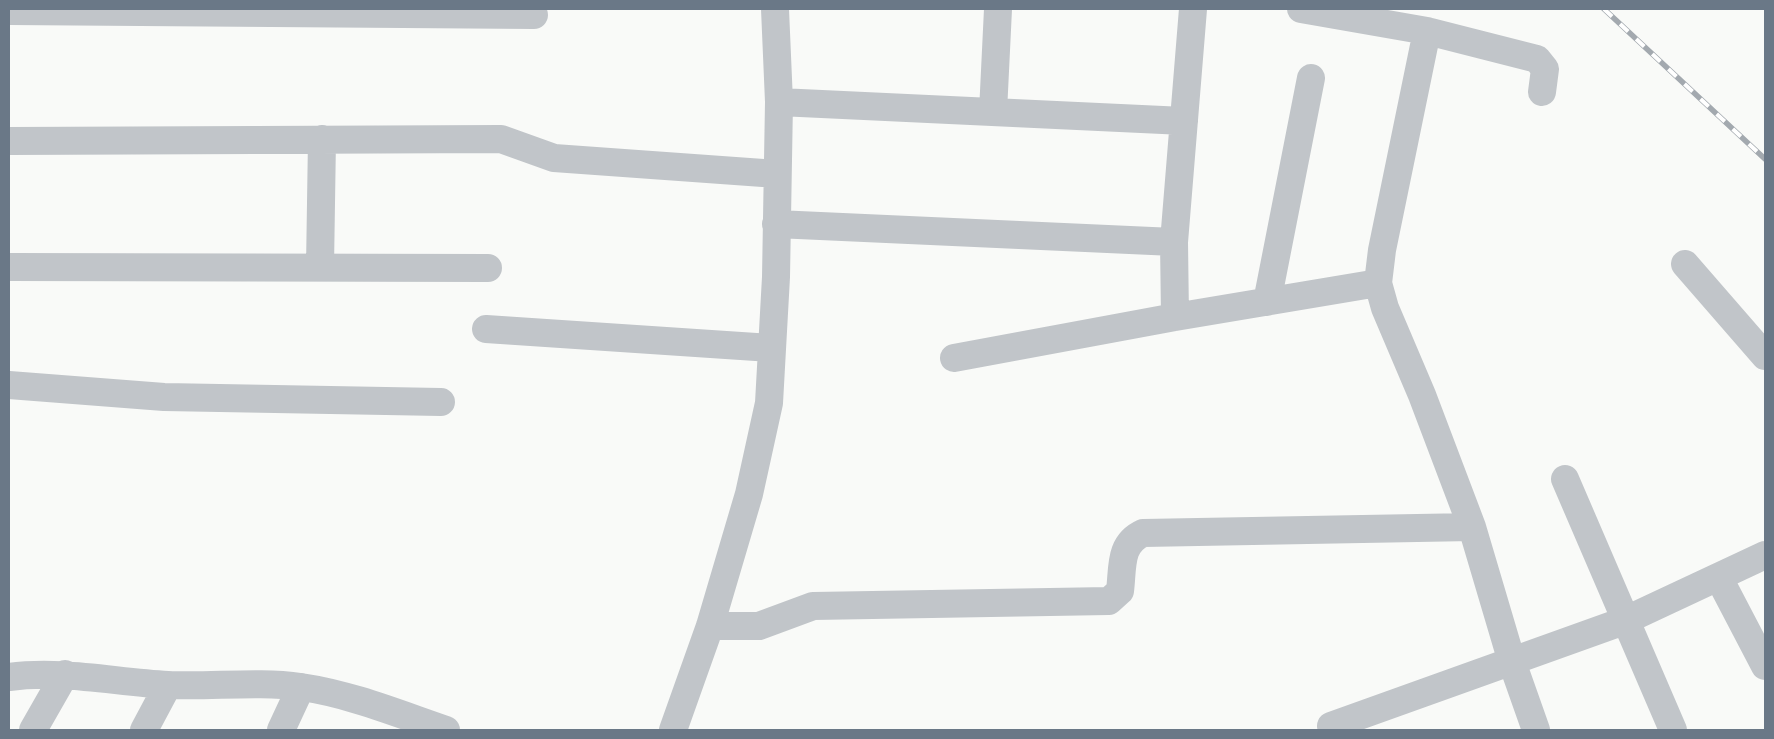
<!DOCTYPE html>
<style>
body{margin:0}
#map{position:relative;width:1774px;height:739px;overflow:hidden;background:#f9faf8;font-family:Commissioner,sans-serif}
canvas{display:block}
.frame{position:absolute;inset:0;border:10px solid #6a7887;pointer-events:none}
</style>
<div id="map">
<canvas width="1774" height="739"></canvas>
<div class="frame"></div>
</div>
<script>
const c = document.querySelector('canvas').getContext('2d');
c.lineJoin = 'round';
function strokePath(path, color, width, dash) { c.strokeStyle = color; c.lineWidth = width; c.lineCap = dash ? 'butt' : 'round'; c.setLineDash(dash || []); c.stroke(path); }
const minor = new Path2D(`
 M 1301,9 L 1427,31 L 1537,59 L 1545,69 L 1542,92
 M 9,11 L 534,15
 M 1427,31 L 1382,250 L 1378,283 L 1385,308 L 1422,395 L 1472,527 L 1512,662 L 1536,730
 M 779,102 L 1184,121
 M 993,112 L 998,9
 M 9,141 L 501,139 L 554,158 L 777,174
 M 776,224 L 1174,242
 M 1685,264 L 1765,356
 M 9,267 L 488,268
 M 320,267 L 322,139
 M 1267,302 L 1311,78
 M 1175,317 L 1174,242 L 1193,9
 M 486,329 L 771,348
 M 954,358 L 1175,317 L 1378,283
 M 9,385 L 164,397 L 441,402
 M 1565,479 L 1673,730
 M 1719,578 L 1765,666
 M 710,626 L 759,626 L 813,606 L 1109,601 L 1120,591 C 1123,567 1119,544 1143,533 L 1472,527
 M 9,677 C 62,670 114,682 168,685 C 212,687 257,681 301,687 C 350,694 399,714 446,730
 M 1331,726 L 1624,621 L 1765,555
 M 33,730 L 65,674
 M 144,730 L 168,685
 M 281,730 L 301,687
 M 673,730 L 710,626 L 749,494 L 769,403 L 776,277 L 779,102 L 775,9`);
const rail = new Path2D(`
 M 1604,9 L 1765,159`);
strokePath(minor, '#c1c5c9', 28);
strokePath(rail, '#a3a9af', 5.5);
strokePath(rail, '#fff', 4, [11]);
</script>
